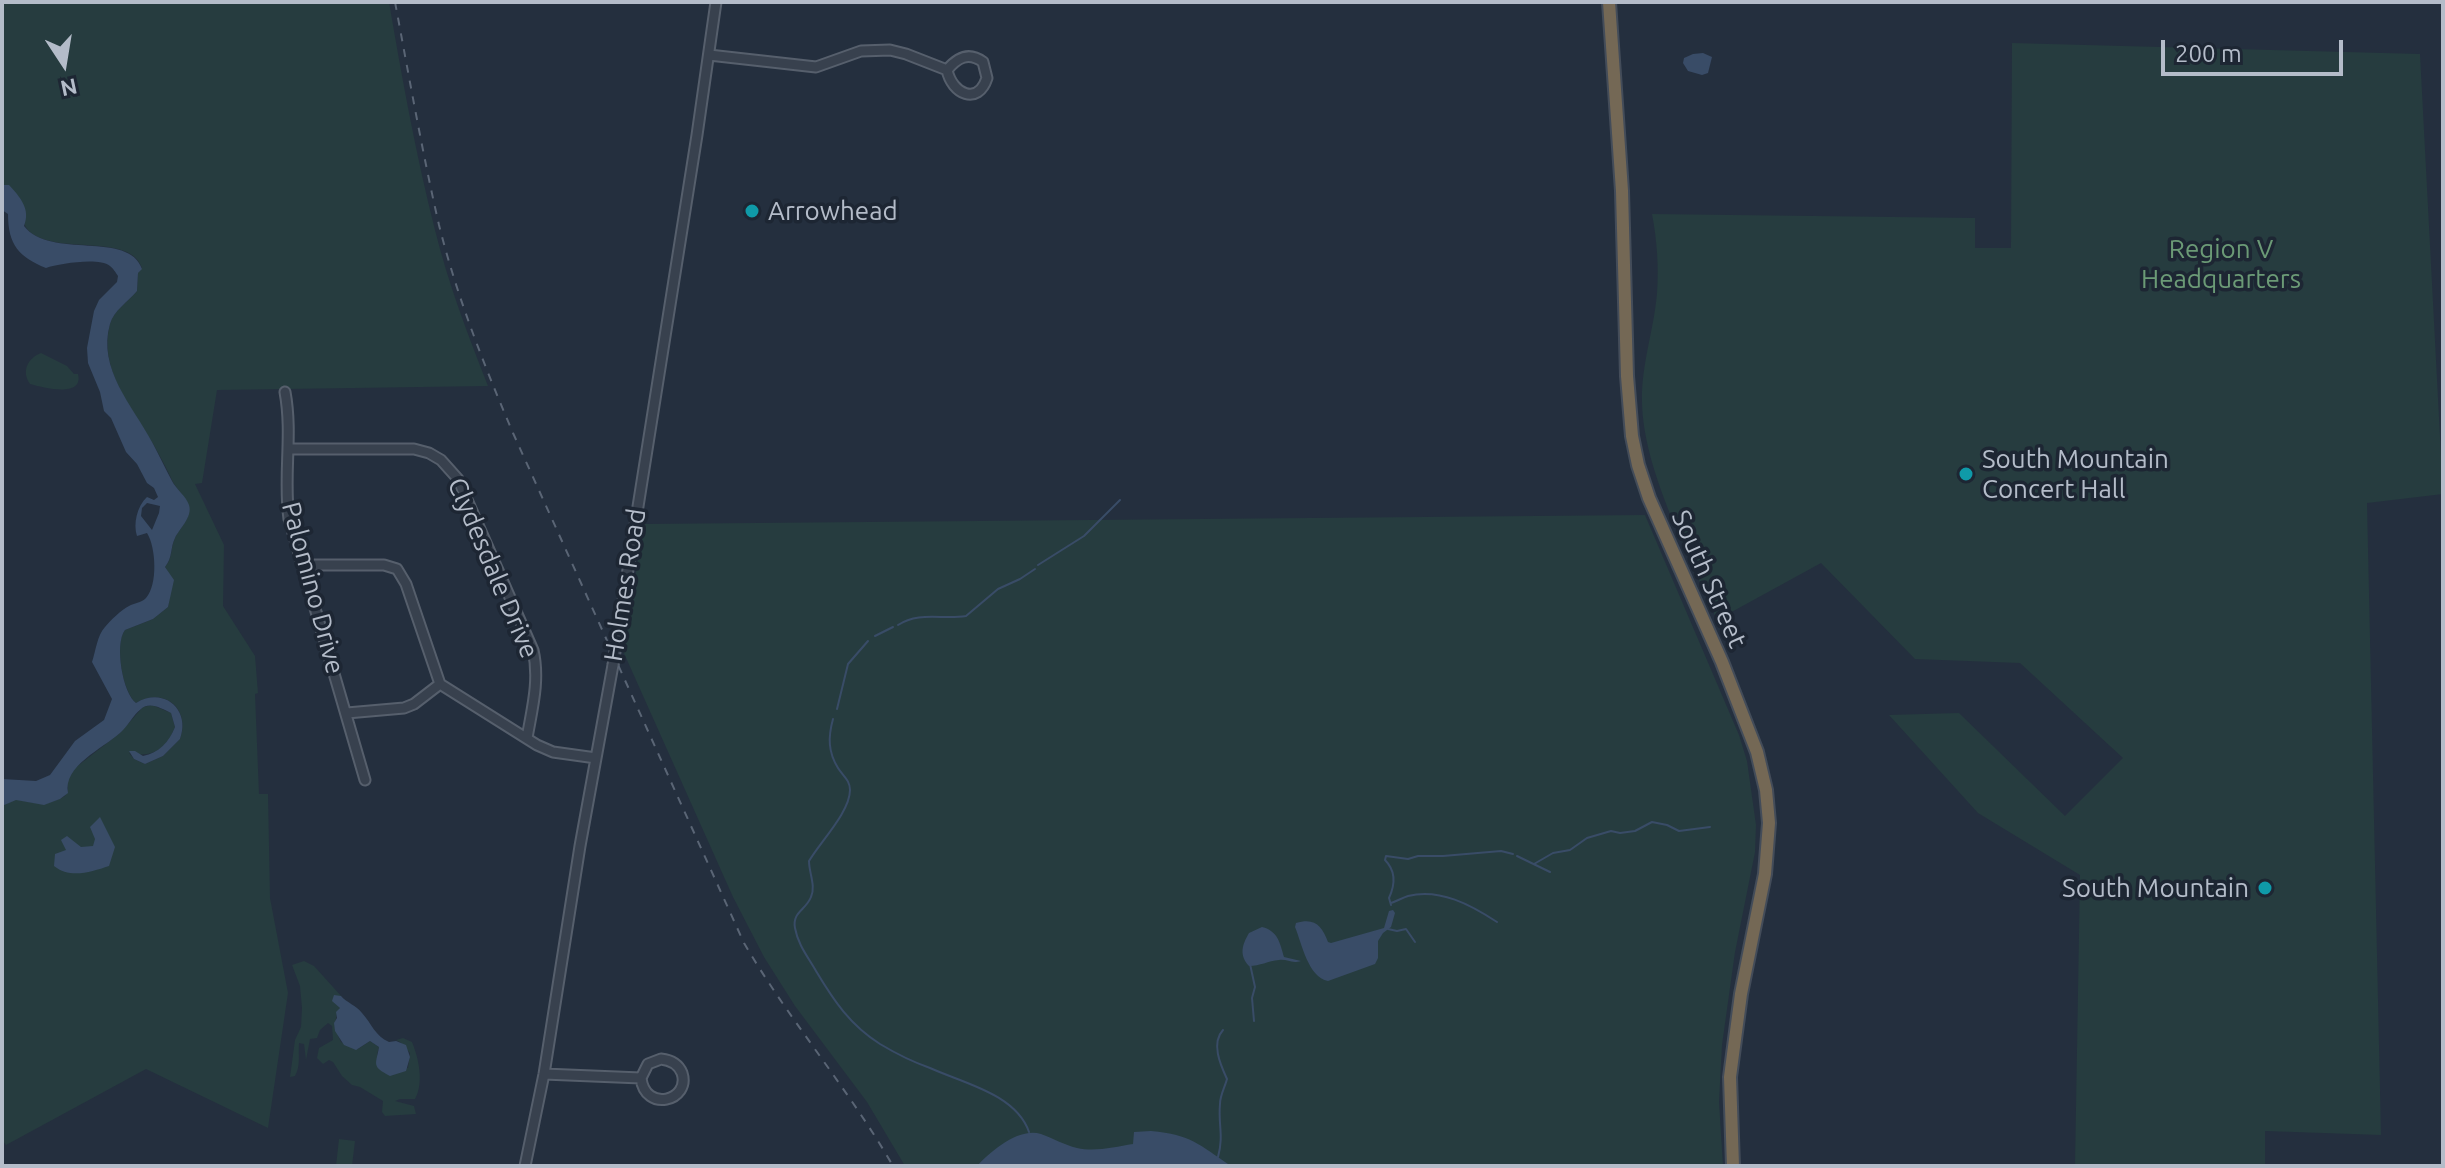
<!DOCTYPE html>
<style>
body{margin:0}
#map{position:relative;width:2445px;height:1168px;overflow:hidden;background:#242f3e;font-family:Ubuntu,sans-serif}
canvas{display:block}
.frame{position:absolute;inset:0;border:4px solid #b4bcc9;pointer-events:none}
.north{position:absolute;left:24px;top:24px;width:80px;height:80px;-webkit-text-stroke:6px #1d2633;paint-order:stroke;rotate:168deg;font-size:22px;font-weight:700;line-height:32px;text-align:center;color:#b4bcc9}
.north::after{content:'';display:block;margin:auto;width:28px;height:36px;background:#b4bcc9;clip-path:polygon(50% 0,100% 100%,50% 72%,0 100%)}
.scale{position:absolute;left:2161px;top:40px;width:182px;height:36px;box-sizing:border-box;border:4px solid #b4bcc9;border-top:0;padding-left:10px;font-size:24px;line-height:28px;white-space:nowrap;color:#b4bcc9;-webkit-text-stroke:6px #1d2633;paint-order:stroke}
</style>
<div id="map">
<canvas width="2445" height="1168"></canvas>
<div class="frame"></div>
<div class="north">N</div>
<div class="scale">200 m</div>
</div>
<script>
const c = document.querySelector('canvas').getContext('2d');
c.lineJoin = 'round';
function fill(path, color) { c.fillStyle = color; c.fill(path, 'evenodd'); }
function strokePath(path, color, width, dash) { c.strokeStyle = color; c.lineWidth = width; c.lineCap = dash ? 'butt' : 'round'; c.setLineDash(dash || []); c.stroke(path); }
function write(font, color, halo, rows, align = 'center') {
  c.font = font + ' Ubuntu,sans-serif'; c.lineWidth = 7; c.setLineDash([]); c.textBaseline = 'middle'; c.strokeStyle = halo; c.fillStyle = color; for (const [text, x, y, turn = 0] of rows) {
    c.save(); c.translate(x, y); c.rotate((+turn || 0) * Math.PI / 180); c.textAlign = isNaN(turn) ? turn : align; if (halo) c.strokeText(text, 0, 0); c.fillText(text, 0, 0); c.restore();
  }
}
const green = new Path2D(`
 M 2,2 L 389,2 C 402,78 416,155 435,230 C 448,283 468,335 488,386 L 217,390 L 202,483 L 195,484 L 224,545 L 223,606 L 255,656 L 258,693 L 255,694 L 259,794 L 268,794 L 270,898 L 288,993 L 268,1128 L 146,1069 L 6,1145 L 2,1140 L 2,806 L 16,799 C 35,804 48,806 65,796 L 68,790 L 67,782 L 75,768 L 120,733 L 143,707 L 152,705 L 171,713 L 175,727 C 166,750 152,758 129,753 L 134,759 L 145,764 L 163,756 L 180,739 C 191,710 165,686 136,703 C 123,693 114,644 125,630 L 153,619 L 168,607 C 170,593 174,579 165,567 C 173,558 170,549 175,538 C 179,529 188,522 189,511 C 189,498 177,491 172,480 C 166,467 159,454 152,442 C 131,407 98,368 110,324 C 114,310 128,302 137,291 L 138,273 L 142,268 C 130,232 56,256 29,231 C 22,224 14,197 9,186 L 2,185 Z
 M 2012,43 L 2420,54 L 2443,494 L 2367,503 L 2381,1135 L 2265,1131 L 2265,1166 L 2075,1166 L 2080,875 L 1978,813 L 1889,715 L 1959,713 L 2065,816 L 2123,758 L 2020,663 L 1915,659 L 1821,563 L 1717,620 C 1690,557 1643,470 1642,402 C 1641,365 1654,330 1657,293 C 1659,268 1657,240 1652,214 L 1975,218 L 1975,248 L 2011,248 Z
 M 41,353 L 67,366 L 74,374 L 78,374 C 84,398 44,388 30,384 C 21,371 28,358 41,353 Z
 M 1645,515 L 1739,735 L 1747,761 L 1756,825 L 1755,852 L 1735,952 L 1722,1045 L 1719,1102 L 1723,1166 L 905,1166 L 867,1102 L 795,1006 L 764,957 L 733,897 L 623,651 L 644,524 Z
 M 304,961 L 314,966 L 342,997 L 341,996 L 336,1003 L 340,1008 C 333,1018 335,1031 341,1042 L 358,1049 L 370,1041 L 379,1047 L 377,1055 L 408,1068 L 410,1053 L 400,1042 L 396,1040 L 403,1038 L 412,1042 C 419,1059 424,1083 415,1099 L 400,1099 L 395,1101 L 414,1106 L 416,1114 L 385,1116 L 382,1112 L 383,1101 L 360,1087 L 352,1085 L 342,1076 L 333,1062 L 329,1060 L 323,1064 L 317,1058 L 319,1048 L 333,1040 L 332,1026 L 328,1023 L 320,1030 L 317,1038 L 310,1039 L 306,1060 L 304,1044 L 299,1043 C 298,1055 301,1065 295,1076 L 290,1077 L 295,1040 L 301,1027 L 302,1008 L 300,986 L 292,965 Z
 M 339,1139 L 355,1141 L 352,1166 L 336,1166 Z`);
const water = new Path2D(`
 M 1703,53 L 1712,57 L 1708,73 L 1702,75 L 1688,71 L 1683,63 L 1684,58 L 1693,54 Z
 M 2,185 L 9,185 C 20,197 31,209 24,226 C 50,260 129,230 142,269 L 138,273 L 137,291 C 128,302 114,310 110,324 C 97,369 133,406 152,442 C 159,455 165,468 172,481 C 176,489 186,496 189,505 C 193,517 179,529 175,538 C 170,548 173,557 165,567 L 174,580 L 168,607 L 153,619 L 125,630 C 114,644 123,694 136,703 C 164,686 191,710 180,739 L 163,756 L 145,764 L 134,759 L 129,751 L 135,751 L 143,756 C 159,753 169,742 175,727 L 171,713 C 162,709 150,701 141,709 C 133,715 128,726 120,733 C 102,749 63,766 68,793 L 60,799 L 44,805 L 16,800 L 2,806 L 2,779 L 36,781 L 50,775 L 75,741 L 104,720 L 112,699 L 92,662 C 96,650 97,636 105,627 C 111,620 121,610 129,606 C 134,603 141,603 146,598 C 158,585 156,547 147,533 L 137,536 C 133,524 137,506 147,497 L 154,500 L 158,497 L 154,488 L 147,483 L 137,464 L 126,452 L 111,418 L 104,411 L 100,392 L 88,363 L 87,348 L 94,311 L 99,300 L 117,282 L 118,276 C 116,273 113,268 110,266 C 98,257 59,264 46,268 C 19,257 8,245 8,214 L 2,210 ZM 147,503 L 160,506 L 159,513 L 152,530 L 141,516 L 142,508 Z
 M 100,817 L 115,847 L 109,866 C 91,872 70,879 54,866 L 55,854 L 66,850 L 61,840 L 67,836 L 81,847 L 93,846 L 95,839 L 90,827 Z
 M 1393,910 L 1395,913 L 1391,927 L 1383,933 L 1378,941 L 1378,958 L 1375,964 L 1328,981 C 1308,977 1302,944 1295,927 L 1296,923 C 1315,917 1322,926 1328,942 L 1331,943 L 1384,928 L 1389,911 Z
 M 1262,927 C 1278,931 1280,943 1284,957 L 1301,961 C 1291,964 1288,959 1279,960 C 1268,961 1260,966 1249,966 C 1239,955 1242,945 1249,933 Z
 M 334,995 L 341,996 C 347,1003 356,1005 362,1013 C 372,1024 375,1036 389,1042 L 396,1041 L 406,1045 L 410,1057 L 406,1071 L 390,1076 C 371,1066 376,1065 379,1047 L 370,1041 L 356,1050 L 344,1045 L 335,1031 L 334,1023 L 337,1018 L 336,1012 L 340,1008 L 332,1001 Z
 M 1151,1131 C 1192,1135 1198,1144 1231,1166 L 977,1166 C 991,1151 1019,1127 1041,1134 C 1053,1138 1064,1145 1077,1148 C 1095,1152 1115,1147 1133,1144 L 1134,1132 Z`);
const stream = new Path2D(`
 M 1038,565 L 1084,536 L 1120,500
 M 898,625 C 919,611 943,620 966,616 L 998,589 L 1020,579 L 1035,569
 M 875,636 L 893,627
 M 837,709 L 848,664 L 868,641
 M 833,719 C 828,737 828,752 838,768 C 843,776 850,780 850,790 C 850,812 820,842 809,861 C 809,873 816,886 811,897 C 806,910 792,912 795,928 C 798,945 808,957 816,971 C 834,1001 850,1025 880,1044 C 895,1053 913,1062 930,1068 C 963,1083 1016,1094 1029,1132
 M 1517,856 L 1550,872
 M 1534,864 L 1553,853 L 1570,850 L 1587,838 L 1611,831 L 1620,833 L 1635,831 L 1652,822 L 1667,825 L 1679,831 L 1710,827
 M 1391,903 C 1397,901 1402,898 1408,896 C 1440,888 1471,905 1497,922
 M 1391,905 L 1389,898 C 1395,885 1396,871 1385,860 L 1386,856 L 1408,859 L 1418,856 L 1443,856 L 1501,851 L 1513,854
 M 1388,929 L 1397,931 L 1406,929 L 1415,942
 M 1250,964 L 1255,987 L 1252,998 L 1254,1021
 M 1218,1157 C 1224,1135 1218,1125 1220,1104 C 1220,1095 1225,1087 1227,1079 C 1220,1064 1211,1043 1223,1030`);
const minor = new Path2D(`
 M 709,55 L 816,67 L 861,51 L 890,50 L 906,54 L 947,70 C 957,58 968,51 983,62 L 987,78 C 978,106 952,94 947,70
 M 285,392 C 293,435 283,477 289,519 L 365,780
 M 289,449 L 414,449 L 429,453 L 441,460 L 458,479 L 533,650 C 540,680 532,709 527,738
 M 302,565 L 384,565 L 397,569 L 406,584 L 440,684
 M 616,645 L 697,135 L 716,2
 M 347,713 L 404,708 L 414,704 L 440,684 L 537,745 L 553,752 L 596,758
 M 544,1074 L 641,1078 L 648,1064 L 661,1059 C 670,1060 678,1063 682,1073 C 691,1101 645,1113 641,1078
 M 525,1166 L 544,1074 L 580,846 L 613,665`);
const highway = new Path2D(`
 M 1609,2 L 1622,191 L 1627,376 L 1632,436 L 1638,465 L 1649,498 L 1722,662 L 1757,752 L 1766,790 L 1769,823 L 1765,874 L 1741,994 L 1730,1077 L 1733,1166`);
const rail = new Path2D(`
 M 395,2 C 409,76 422,151 439,225 C 457,297 484,365 513,433 L 744,943 C 789,1020 848,1088 893,1166`);
const minorBridge = new Path2D(`
 M 613,665 L 616,645`);
const markers = [
 [752,211,8,"#0f9aa8"],
 [1966,474,8,"#0f9aa8"],
 [2265,888,8,"#0f9aa8"]
];
const poiNames = [
 ["Arrowhead",768,211],
 ["South Mountain",1982,459],
 ["Concert Hall",1982,489],
 ["South Mountain",2249,888,"right"]
];
const parkNames = [
 ["Region V",2221,249],
 ["Headquarters",2221,279]
];
const streetNames = [
 ["Clydesdale Drive",493,568,67],
 ["South Street",1709,579,66],
 ["Holmes Road",625,585,-81],
 ["Palomino Drive",313,588,75]
];
fill(green, '#263c3f');
fill(water, '#394c67');
strokePath(stream, '#394c67', 2);
strokePath(minor, '#565f6c', 13);
strokePath(highway, '#434c59', 16);
strokePath(minor, '#38414e', 9);
strokePath(highway, '#746855', 12);
strokePath(rail, '#5a6575', 2, [8, 8]);
strokePath(minorBridge, '#565f6c', 13, []);
strokePath(minorBridge, '#38414e', 9);
for (const [x, y, r, color] of markers) { const dot = new Path2D(); dot.arc(x, y, r, 0, 2 * Math.PI); c.fillStyle = color; c.fill(dot); strokePath(dot, '#1d2633', 3); }
write('26px', '#b4bcc9', '#1d2633', poiNames, 'left');
write('26px', '#6b9a76', '#1d2633', parkNames);
write('26px', '#b4bcc9', '#1d2633', streetNames);
</script>
